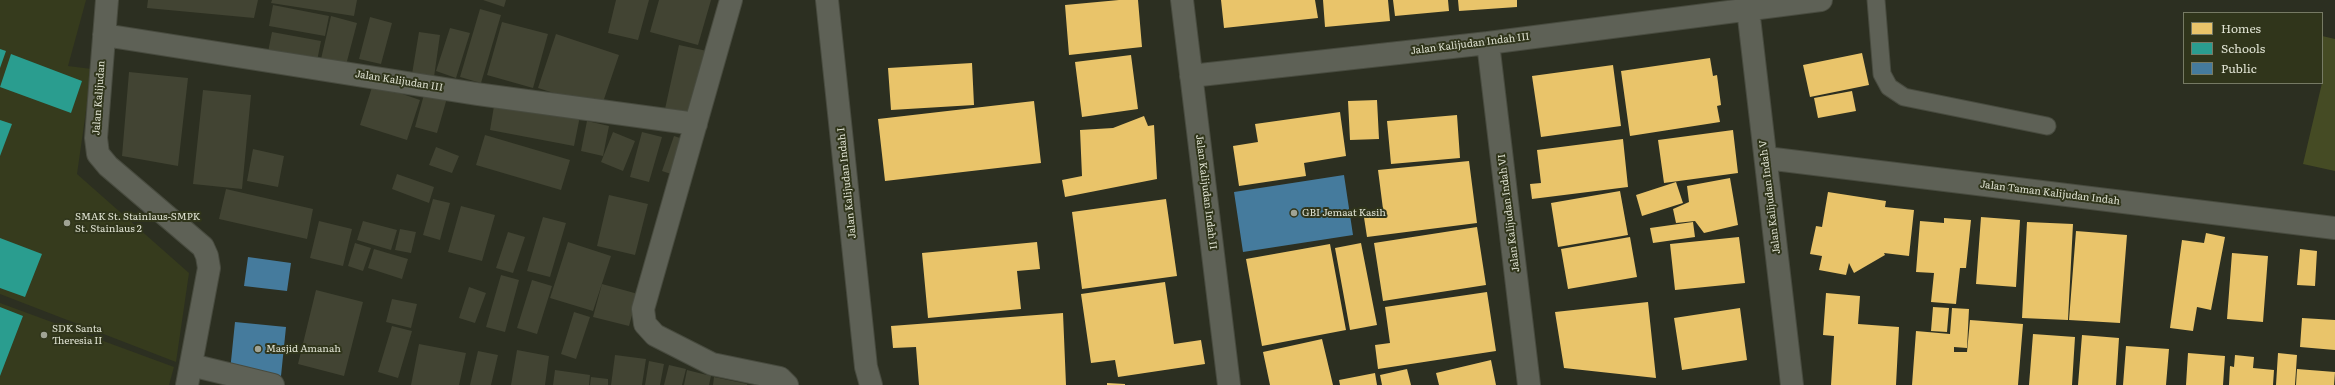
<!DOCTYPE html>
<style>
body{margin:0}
#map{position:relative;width:2335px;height:385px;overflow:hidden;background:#2c2f21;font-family:Literata,serif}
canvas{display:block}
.legend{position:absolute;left:2183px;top:12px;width:140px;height:72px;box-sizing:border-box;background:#30351b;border:1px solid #767a64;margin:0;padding:5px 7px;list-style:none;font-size:12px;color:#dfe2d2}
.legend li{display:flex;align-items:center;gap:8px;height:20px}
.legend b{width:20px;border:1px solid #767a64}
</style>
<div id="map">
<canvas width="2335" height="385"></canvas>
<ul class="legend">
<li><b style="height:11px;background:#e9c46a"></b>Homes</li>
<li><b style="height:11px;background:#2a9d8f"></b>Schools</li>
<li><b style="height:11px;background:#457b9d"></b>Public</li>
</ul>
</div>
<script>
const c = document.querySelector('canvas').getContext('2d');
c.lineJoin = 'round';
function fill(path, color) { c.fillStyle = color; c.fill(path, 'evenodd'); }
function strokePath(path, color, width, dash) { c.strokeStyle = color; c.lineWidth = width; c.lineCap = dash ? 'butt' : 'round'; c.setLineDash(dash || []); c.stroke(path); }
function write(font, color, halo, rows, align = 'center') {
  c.font = font + ' Literata,serif'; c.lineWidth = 4; c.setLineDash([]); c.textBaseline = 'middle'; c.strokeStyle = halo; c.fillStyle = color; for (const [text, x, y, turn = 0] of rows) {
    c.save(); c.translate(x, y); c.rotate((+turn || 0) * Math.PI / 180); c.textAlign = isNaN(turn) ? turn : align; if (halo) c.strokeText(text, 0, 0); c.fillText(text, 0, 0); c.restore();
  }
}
const built = new Path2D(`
 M 0,0 L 86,0 L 68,66 L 92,69 L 77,174 L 189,273 L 176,362 L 0,294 Z
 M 0,303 L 174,367 L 169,385 L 0,385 Z`);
const green = new Path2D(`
 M 2322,36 L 2335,39 L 2335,171 L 2303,164 L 2322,83 Z`);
const homes = new Path2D(`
 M 1119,0 L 1138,0 L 1142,47 L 1069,55 L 1065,5 Z
 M 1221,0 L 1315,0 L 1318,18 L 1224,28 Z
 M 1323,0 L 1388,0 L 1390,21 L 1325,27 Z
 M 1393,0 L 1448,0 L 1449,11 L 1395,16 Z
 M 1458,0 L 1517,0 L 1517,7 L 1459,11 Z
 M 1862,53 L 1869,85 L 1810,97 L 1803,65 Z
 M 1131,55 L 1138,109 L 1082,117 L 1075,62 Z
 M 1710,58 L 1713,76 L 1717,75 L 1721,105 L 1717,106 L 1720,122 L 1630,136 L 1621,71 Z
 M 972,63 L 974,105 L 891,110 L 888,68 Z
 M 1613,65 L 1621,126 L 1541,137 L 1532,76 Z
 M 1852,91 L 1856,111 L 1818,118 L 1814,98 Z
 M 1377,100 L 1379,139 L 1350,140 L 1348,101 Z
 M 1034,101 L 1041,163 L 885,181 L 878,119 Z
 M 1340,112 L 1346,156 L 1304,163 L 1306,176 L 1239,186 L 1233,146 L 1258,142 L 1255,124 Z
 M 1457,115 L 1460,158 L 1391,164 L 1387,121 Z
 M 1144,116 L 1148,126 L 1154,125 L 1157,179 L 1065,197 L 1062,180 L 1082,176 L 1080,130 L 1113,128 Z
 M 1733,130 L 1738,173 L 1664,183 L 1658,140 Z
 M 1623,139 L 1628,187 L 1532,199 L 1530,184 L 1541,183 L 1537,150 Z
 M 1469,161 L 1477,223 L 1367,237 L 1363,211 L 1383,209 L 1378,170 Z
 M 1730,178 L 1738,225 L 1704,233 L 1695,221 L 1676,223 L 1673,209 L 1689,202 L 1687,186 Z
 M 1676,182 L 1683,203 L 1642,216 L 1636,195 Z
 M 1620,191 L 1628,235 L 1558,247 L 1551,203 Z
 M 1828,192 L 1886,201 L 1885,207 L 1914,210 L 1909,256 L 1884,253 L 1885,255 L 1854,273 L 1849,263 L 1846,275 L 1819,270 L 1822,256 L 1810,254 L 1816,226 L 1822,227 Z
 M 1166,199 L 1177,276 L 1082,289 L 1072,212 Z
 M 1981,217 L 2020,220 L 2016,287 L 1976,284 Z
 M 1944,218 L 1971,220 L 1966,268 L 1960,268 L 1956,304 L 1931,302 L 1934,273 L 1916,272 L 1920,221 L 1944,223 Z
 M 1693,222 L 1695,237 L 1653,243 L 1650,228 Z
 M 2027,222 L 2073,224 L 2068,320 L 2022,318 Z
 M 1477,227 L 1486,285 L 1383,301 L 1374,243 Z
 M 2076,231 L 2127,235 L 2120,323 L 2069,320 Z
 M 2206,233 L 2225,237 L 2211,310 L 2197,307 L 2193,331 L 2170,328 L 2182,240 L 2204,243 Z
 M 1630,237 L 1637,277 L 1568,289 L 1561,249 Z
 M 1739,237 L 1745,283 L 1675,290 L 1670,244 Z
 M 1037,242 L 1040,269 L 1017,271 L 1021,309 L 928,318 L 922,253 Z
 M 1361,243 L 1377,325 L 1350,330 L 1335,248 Z
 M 1330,244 L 1346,330 L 1262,346 L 1246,259 Z
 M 2300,249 L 2317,251 L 2315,286 L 2297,285 Z
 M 2232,253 L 2268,256 L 2263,322 L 2227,319 Z
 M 1165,282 L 1174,344 L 1201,340 L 1205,364 L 1118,377 L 1115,360 L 1091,363 L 1081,294 Z
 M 1487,292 L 1496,351 L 1378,369 L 1375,345 L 1390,343 L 1385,307 Z
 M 1826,293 L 1860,296 L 1858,324 L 1899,327 L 1896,385 L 1831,385 L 1834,336 L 1823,335 Z
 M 1648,302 L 1656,378 L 1564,368 L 1555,312 Z
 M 1933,307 L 1949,308 L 1947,332 L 1931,331 Z
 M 1740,308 L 1747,360 L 1682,370 L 1674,318 Z
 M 1952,308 L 1969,309 L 1967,348 L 1954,347 L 1954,352 L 1967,352 L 1970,320 L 2023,324 L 2018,385 L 1912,385 L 1916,331 L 1950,334 Z
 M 1063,313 L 1066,385 L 919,385 L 916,347 L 893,348 L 891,326 Z
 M 2302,318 L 2335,320 L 2335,350 L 2300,347 Z
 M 2033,334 L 2075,337 L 2072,385 L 2029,385 Z
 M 2082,335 L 2119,338 L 2116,385 L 2078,385 Z
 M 1322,339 L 1333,385 L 1270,385 L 1263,352 Z
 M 2126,346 L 2169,349 L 2166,385 L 2123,385 Z
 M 2188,353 L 2225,356 L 2223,385 L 2186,385 Z
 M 2278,353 L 2297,355 L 2295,385 L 2276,385 Z
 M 2235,355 L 2254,357 L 2253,368 L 2274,370 L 2273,385 L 2229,385 L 2230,366 L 2234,367 Z
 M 1491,360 L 1496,385 L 1439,385 L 1436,373 Z
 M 1407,369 L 1411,385 L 1382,385 L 1380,375 Z
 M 2297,369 L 2335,372 L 2334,385 L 2296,385 Z
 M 1375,373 L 1377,385 L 1340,385 L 1339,380 Z
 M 1107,383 L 1125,384 L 1125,385 L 1107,385 Z`);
const schools = new Path2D(`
 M 0,49 L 6,51 L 0,68 Z
 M 11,54 L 82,81 L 71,113 L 0,87 Z
 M 0,120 L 12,124 L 0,156 Z
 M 0,238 L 42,254 L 25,297 L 0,288 Z
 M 0,307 L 23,316 L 0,376 Z`);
const public = new Path2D(`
 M 1344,175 L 1353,235 L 1243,252 L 1234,192 Z
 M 248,257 L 291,263 L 287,291 L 244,286 Z
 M 235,322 L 286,327 L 281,376 L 230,371 Z`);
const building = new Path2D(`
 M 148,0 L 258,0 L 254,18 L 147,8 Z
 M 272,0 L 357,0 L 354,16 L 271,3 Z
 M 483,0 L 506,0 L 504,7 Z
 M 616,0 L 649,0 L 638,40 L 608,33 Z
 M 659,0 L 711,0 L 698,45 L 650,32 Z
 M 273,5 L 329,16 L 325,36 L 269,26 Z
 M 480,9 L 501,15 L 481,83 L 460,77 Z
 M 331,16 L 357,23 L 346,65 L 321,59 Z
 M 370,17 L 392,23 L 381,64 L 359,59 Z
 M 502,22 L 548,34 L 533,88 L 487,75 Z
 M 450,28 L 470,33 L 456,78 L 436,71 Z
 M 272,32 L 321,41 L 317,61 L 268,52 Z
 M 419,32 L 440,35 L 434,77 L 412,74 Z
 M 556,34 L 619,55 L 601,108 L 538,88 Z
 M 679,45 L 707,51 L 693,116 L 665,109 Z
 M 129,72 L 188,78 L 178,166 L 122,156 Z
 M 373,84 L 420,100 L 407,140 L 360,125 Z
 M 203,90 L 251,95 L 242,189 L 193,184 Z
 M 425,91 L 447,98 L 437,133 L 415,127 Z
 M 495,100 L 580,116 L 574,146 L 490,130 Z
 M 587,121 L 609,126 L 603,156 L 581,151 Z
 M 613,132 L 635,141 L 623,171 L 601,162 Z
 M 642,132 L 662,137 L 649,182 L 630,177 Z
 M 485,135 L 570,160 L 561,190 L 476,165 Z
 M 674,136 L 689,141 L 677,176 L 662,171 Z
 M 436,147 L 459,156 L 452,173 L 429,165 Z
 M 253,149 L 284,156 L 278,187 L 247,181 Z
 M 397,174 L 434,187 L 429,203 L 392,189 Z
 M 226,189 L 313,209 L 307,239 L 219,219 Z
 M 609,195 L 648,204 L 635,255 L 597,246 Z
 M 433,199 L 450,203 L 440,240 L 423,235 Z
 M 461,206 L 495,215 L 482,261 L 448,252 Z
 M 543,217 L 566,223 L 550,277 L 527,271 Z
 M 319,221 L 352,229 L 343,266 L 310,258 Z
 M 363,221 L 397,230 L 391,250 L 357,240 Z
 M 400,229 L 416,232 L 411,253 L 395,250 Z
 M 508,232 L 525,237 L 513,273 L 496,268 Z
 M 568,242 L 611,256 L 593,311 L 550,298 Z
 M 355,243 L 371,248 L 363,271 L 348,266 Z
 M 374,249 L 408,259 L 402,279 L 368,268 Z
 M 501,275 L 519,280 L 505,332 L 486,327 Z
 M 532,280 L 552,286 L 537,334 L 517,328 Z
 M 602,284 L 638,294 L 629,326 L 593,317 Z
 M 469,287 L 486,293 L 475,323 L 459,318 Z
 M 316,290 L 363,302 L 344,376 L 298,364 Z
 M 392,299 L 417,304 L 411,328 L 386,322 Z
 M 574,312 L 590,317 L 576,359 L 561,354 Z
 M 392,326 L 412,331 L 398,378 L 378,372 Z
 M 419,344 L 466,353 L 459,385 L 411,385 Z
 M 517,350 L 549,356 L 545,385 L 511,385 Z
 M 478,351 L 498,355 L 491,385 L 470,385 Z
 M 615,355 L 646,359 L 642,385 L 611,385 Z
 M 649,361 L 664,364 L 660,385 L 645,385 Z
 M 669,365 L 686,369 L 682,385 L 664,385 Z
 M 555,370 L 590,375 L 589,385 L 553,385 Z
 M 687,370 L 711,376 L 709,385 L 684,385 Z
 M 591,377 L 608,379 L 608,385 L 590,385 Z
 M 714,377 L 747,384 L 747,385 L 713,385 Z`);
const service = new Path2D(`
 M 1876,0 L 1882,74 L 1889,87 L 1904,97 L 2047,126`);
const minor = new Path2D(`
 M 107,0 L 96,138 L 98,154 L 108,166 L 203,247 L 207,256 L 209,268 L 187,385
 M 731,0 L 643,309 L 645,324 L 655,335 L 712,364 L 780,378 L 787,385
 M 827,0 L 866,367 L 871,385
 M 1182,0 L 1229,385
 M 1748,9 L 1792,385
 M 104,35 L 477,94 L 696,124
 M 1488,43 L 1529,385
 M 1191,76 L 1488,43 L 1821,0
 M 1766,158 L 2335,228
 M 191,365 L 273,385`);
const markers = [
 [1294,213,4,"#a0a394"],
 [67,223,4,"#a0a394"],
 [44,335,4,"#a0a394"],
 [258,349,4,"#a0a394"]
];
const streetNames = [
 ["Jalan Kalijudan Indah III",1470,44,-7],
 ["Jalan Kalijudan III",399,81,9],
 ["Jalan Kalijudan",99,98,-86],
 ["Jalan Kalijudan Indah I",847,183,-96],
 ["Jalan Kalijudan Indah II",1206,192,83],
 ["Jalan Taman Kalijudan Indah",2050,193,7],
 ["Jalan Kalijudan Indah V",1770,197,-97],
 ["Jalan Kalijudan Indah VI",1509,213,-97]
];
const poiNames = [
 ["GBI Jemaat Kasih",1302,213],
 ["SMAK St. Stainlaus-SMPK",75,217],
 ["St. Stainlaus 2",75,229],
 ["SDK Santa",52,329],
 ["Theresia II",52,341],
 ["Masjid Amanah",266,349]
];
fill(built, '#363b1d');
fill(green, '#454b24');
fill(homes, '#e9c46a');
fill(schools, '#2a9d8f');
fill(public, '#457b9d');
fill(building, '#424433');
strokePath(service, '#484b3f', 19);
strokePath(minor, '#484b3f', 24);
strokePath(service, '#5e6156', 17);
strokePath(minor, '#5e6156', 22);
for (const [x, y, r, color] of markers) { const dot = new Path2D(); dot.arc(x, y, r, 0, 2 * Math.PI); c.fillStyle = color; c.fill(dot); strokePath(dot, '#30351b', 1.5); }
write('10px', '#dfe2d2', '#30351b', streetNames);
write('10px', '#dfe2d2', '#30351b', poiNames, 'left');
</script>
